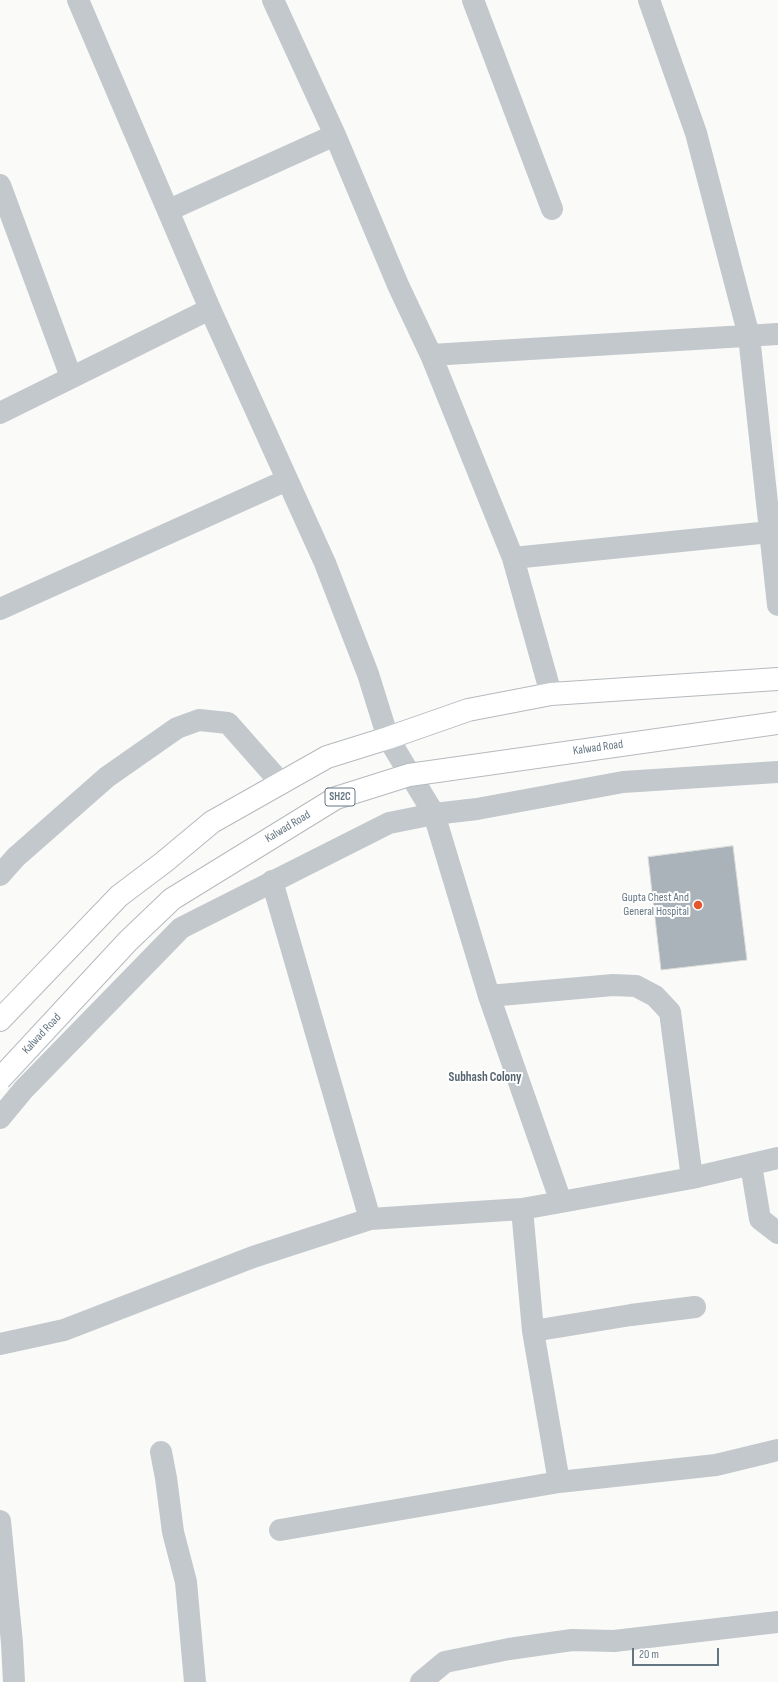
<!DOCTYPE html>
<style>
body{margin:0}
#map{position:relative;width:778px;height:1682px;overflow:hidden;background:#fafaf8;font-family:"Sofia Sans Condensed",sans-serif}
canvas{display:block}
.scale{position:absolute;left:632px;top:1648px;width:87px;height:18px;box-sizing:border-box;border:2px solid #657683;border-top:0;padding-left:5px;font-size:12px;line-height:14px;white-space:nowrap;color:#657683;-webkit-text-stroke:3px #fff;paint-order:stroke}
</style>
<div id="map">
<canvas width="778" height="1682"></canvas>
<div class="scale">20 m</div>
</div>
<script>
const c = document.querySelector('canvas').getContext('2d');
c.lineJoin = 'round';
function fill(path, color) { c.fillStyle = color; c.fill(path, 'evenodd'); }
function strokePath(path, color, width, dash) { c.strokeStyle = color; c.lineWidth = width; c.lineCap = dash ? 'butt' : 'round'; c.setLineDash(dash || []); c.stroke(path); }
function write(font, color, halo, rows, align = 'center') {
  c.font = font + ' "Sofia Sans Condensed",sans-serif'; c.lineWidth = 4; c.setLineDash([]); c.textBaseline = 'middle'; c.strokeStyle = halo; c.fillStyle = color; for (const [text, x, y, turn = 0] of rows) {
    c.save(); c.translate(x, y); c.rotate((+turn || 0) * Math.PI / 180); c.textAlign = isNaN(turn) ? turn : align; if (halo) c.strokeText(text, 0, 0); c.fillText(text, 0, 0); c.restore();
  }
}
const building = new Path2D(`
 M 733,846 L 747,960 L 661,970 L 648,857 Z`);
const minor = new Path2D(`
 M 78,0 L 210,309 L 325,563 L 368,674 L 388,738 L 434,814 L 489,996 L 613,985 L 636,986 L 655,996 L 670,1012 L 692,1178
 M 273,0 L 335,135 L 398,285 L 431,355 L 513,558 L 551,694
 M 473,0 L 552,209
 M 649,0 L 696,133 L 749,336 L 778,605
 M 0,185 L 71,377
 M 169,210 L 335,135
 M 431,355 L 778,334
 M 0,413 L 210,309
 M 513,558 L 770,532 L 778,529
 M 0,609 L 287,480
 M 0,875 L 16,857 L 107,777 L 177,728 L 199,720 L 228,723 L 281,783
 M 272,881 L 370,1219
 M 751,1165 L 760,1219 L 778,1233
 M 561,1202 L 692,1178 L 778,1158
 M 522,1209 L 533,1331 L 559,1482
 M 533,1331 L 631,1315 L 695,1307
 M 0,1344 L 64,1330 L 253,1257 L 370,1219 L 522,1209 L 561,1202 L 489,996
 M 161,1452 L 166,1478 L 173,1532 L 186,1582 L 195,1682
 M 0,1521 L 12,1643 L 14,1682
 M 280,1530 L 559,1482 L 716,1465 L 778,1450
 M 421,1682 L 445,1662 L 509,1649 L 572,1640 L 614,1641 L 778,1622`);
const tertiary = new Path2D(`
 M 0,1118 L 24,1089 L 181,928 L 389,823 L 434,814 L 477,809 L 623,782 L 778,772`);
const primary = new Path2D(`
 M 0,1020 L 119,896 L 164,862 L 212,822 L 327,757 L 388,738 L 468,710 L 551,694 L 778,679`);
const primaryBridge = new Path2D(`
 M 0,1079 L 128,941 L 172,899 L 336,798 L 409,775 L 778,723`);
const markers = [
 [698,905,5,"#e4572e"]
];
const shields = [
 [340,797,30]
];
const shieldNames = [
 ["SH2C",340,797]
];
const streetNames = [
 ["Kalwad Road",598,748,-8],
 ["Kalwad Road",288,827,-31],
 ["Kalwad Road",42,1034,-47]
];
const poiNames = [
 ["Gupta Chest And",689,898],
 ["General Hospital",689,912]
];
const neighbourhoodNames = [
 ["Subhash Colony",485,1078]
];
fill(building, '#aab3b9');
strokePath(building, '#dcdcda', 1);
strokePath(primary, '#b5babe', 24);
strokePath(minor, '#c3c8cc', 22);
strokePath(tertiary, '#c3c8cc', 22);
strokePath(primary, '#fff', 22);
strokePath(primaryBridge, '#b5babe', 24, []);
strokePath(primaryBridge, '#fff', 22);
for (const [x, y, r, color] of markers) { const dot = new Path2D(); dot.arc(x, y, r, 0, 2 * Math.PI); c.fillStyle = color; c.fill(dot); strokePath(dot, '#fff', 1.5); }
for (const [x, y, w] of shields) { const box = new Path2D(); box.roundRect(x - w / 2, y - 9, w, 18, 3); c.fillStyle = '#fff'; c.fill(box); strokePath(box, '#657683', 1); }
write('bold 11px', '#657683', null, shieldNames);
write('12px', '#657683', '#fff', streetNames);
write('12px', '#657683', '#fff', poiNames, 'right');
write('bold 13px', '#57646e', '#fff', neighbourhoodNames);
</script>
